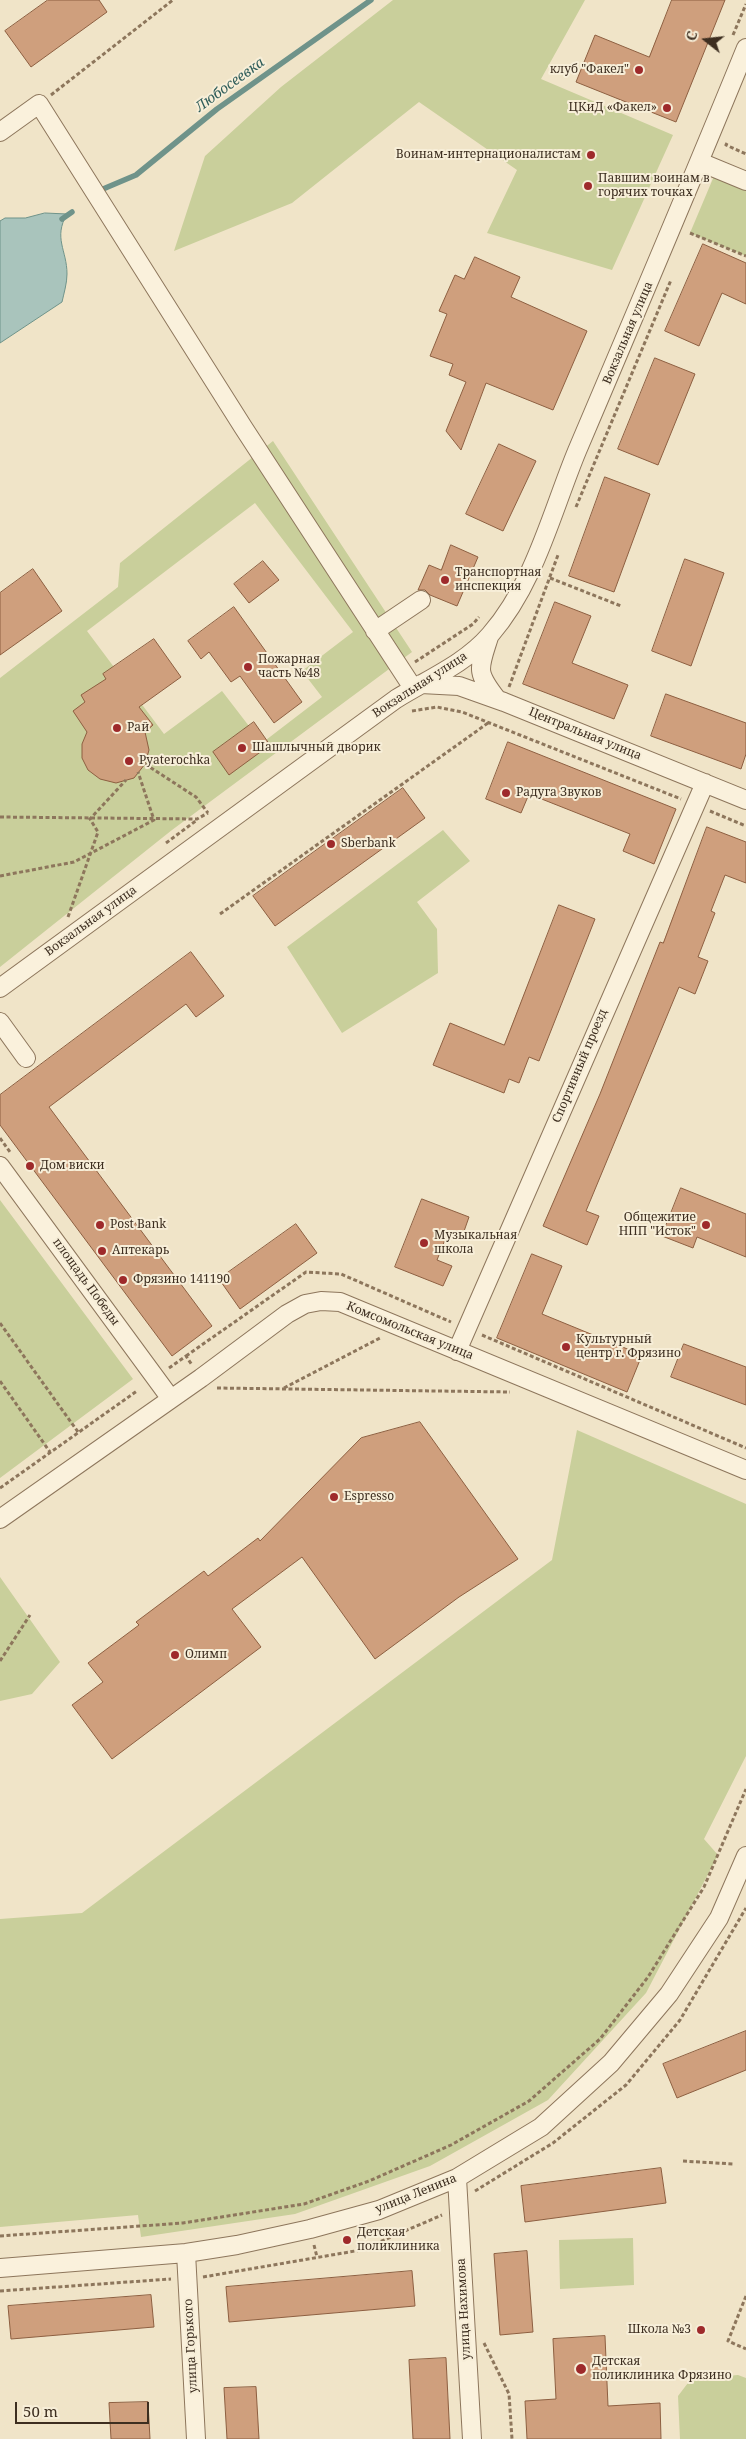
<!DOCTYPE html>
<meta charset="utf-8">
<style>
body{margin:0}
#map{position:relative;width:746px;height:2439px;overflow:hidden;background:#f0e4c8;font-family:"Noto Serif",serif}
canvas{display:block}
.north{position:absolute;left:681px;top:15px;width:50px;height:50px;-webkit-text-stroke:4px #f7eed8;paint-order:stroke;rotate:286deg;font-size:14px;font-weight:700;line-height:20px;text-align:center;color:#3d2e20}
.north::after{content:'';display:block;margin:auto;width:18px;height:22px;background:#3d2e20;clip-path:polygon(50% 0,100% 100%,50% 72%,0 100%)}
.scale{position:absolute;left:15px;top:2402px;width:134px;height:22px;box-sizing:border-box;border:2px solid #3d2e20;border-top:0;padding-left:6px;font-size:15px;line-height:18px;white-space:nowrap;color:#3d2e20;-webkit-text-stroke:4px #f7eed8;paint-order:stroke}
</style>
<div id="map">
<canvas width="746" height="2439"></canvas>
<div class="north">С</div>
<div class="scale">50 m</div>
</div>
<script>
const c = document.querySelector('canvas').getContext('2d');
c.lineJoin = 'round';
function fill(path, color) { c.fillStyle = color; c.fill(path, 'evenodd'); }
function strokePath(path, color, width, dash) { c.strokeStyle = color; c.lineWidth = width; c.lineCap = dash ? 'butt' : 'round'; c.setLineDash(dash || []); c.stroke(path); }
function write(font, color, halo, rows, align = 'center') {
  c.font = font + ' "Noto Serif",serif'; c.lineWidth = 4; c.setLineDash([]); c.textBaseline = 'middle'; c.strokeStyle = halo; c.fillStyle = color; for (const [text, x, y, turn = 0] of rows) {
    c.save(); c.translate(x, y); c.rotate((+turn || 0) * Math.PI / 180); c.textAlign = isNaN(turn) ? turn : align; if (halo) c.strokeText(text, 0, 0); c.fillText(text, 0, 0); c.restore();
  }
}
const green = new Path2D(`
 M 393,0 L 585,0 L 541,79 L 673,135 L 612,270 L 487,233 L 517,170 L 419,102 L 292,203 L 174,251 L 205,156 L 281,87 Z
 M 717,169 L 746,181 L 746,256 L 690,233 Z
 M 273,441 L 412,652 L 172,830 L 0,967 L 0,678 L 118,587 L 120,563 ZM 255,503 L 353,632 L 302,671 L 322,697 L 262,743 L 222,691 L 164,734 L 87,631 Z
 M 443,830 L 470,861 L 417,902 L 437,929 L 438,973 L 342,1033 L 287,947 Z
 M 0,1200 L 133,1379 L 0,1478 Z
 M 577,1430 L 746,1504 L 746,1756 L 704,1839 L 718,1855 L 646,1993 L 548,2100 L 430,2166 L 295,2214 L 141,2237 L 138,2215 L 0,2227 L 0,1919 L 82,1913 L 552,1560 Z
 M 0,1577 L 60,1662 L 32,1694 L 0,1701 Z
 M 633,2238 L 634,2285 L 560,2289 L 559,2240 Z
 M 738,2375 L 746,2378 L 746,2439 L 680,2439 L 678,2396 L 691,2379 Z`);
const water = new Path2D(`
 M 45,213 L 67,214 C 53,238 67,250 67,274 C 67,283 64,293 62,302 L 0,343 L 0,221 L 5,218 L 25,218 Z`);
const stream = new Path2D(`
 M 103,189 L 136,175 L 217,109 L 371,0
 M 62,219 L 72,212`);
const building = new Path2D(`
 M 48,0 L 99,0 L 107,12 L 31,67 L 5,31 Z
 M 672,0 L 725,0 L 676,122 L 576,82 L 595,35 L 649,57 Z
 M 703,244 L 746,263 L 746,304 L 722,293 L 699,346 L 665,331 Z
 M 475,257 L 520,277 L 511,297 L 587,331 L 553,410 L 486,383 L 461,450 L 446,431 L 466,382 L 449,375 L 453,364 L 430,356 L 447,314 L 439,311 L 455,275 L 464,279 Z
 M 655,358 L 695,374 L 658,465 L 618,449 Z
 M 499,444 L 536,461 L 503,531 L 466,514 Z
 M 605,477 L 650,494 L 614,592 L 569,576 Z
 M 451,545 L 478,557 L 457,606 L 430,595 L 425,590 L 418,590 L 429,565 L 441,570 Z
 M 685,559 L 724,573 L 691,666 L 652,651 Z
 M 263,561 L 279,580 L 249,603 L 234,584 Z
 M 33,569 L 62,611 L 0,655 L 0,593 Z
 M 555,602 L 591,616 L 572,663 L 628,685 L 614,719 L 523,684 Z
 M 234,607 L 302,702 L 274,723 L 240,676 L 231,682 L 209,652 L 201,659 L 188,641 Z
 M 154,639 L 181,677 L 139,707 L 153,725 L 145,732 L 149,750 L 145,764 L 134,778 L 116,783 L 100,779 L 88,770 L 82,758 L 82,744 L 87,732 L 73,711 L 85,702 L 81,695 L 106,679 L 103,674 Z
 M 666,694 L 746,723 L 746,754 L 741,769 L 651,736 Z
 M 254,722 L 270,745 L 229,775 L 213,752 Z
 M 508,742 L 676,809 L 654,864 L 623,851 L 630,834 L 529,794 L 521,813 L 486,799 Z
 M 403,788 L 425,818 L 275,926 L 253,896 Z
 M 707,827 L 746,842 L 746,883 L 725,875 L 711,911 L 715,913 L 698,957 L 708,961 L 695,994 L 679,987 L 586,1211 L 599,1216 L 587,1245 L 543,1226 L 600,1094 L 660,942 L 663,943 Z
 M 559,905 L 595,919 L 539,1061 L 529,1057 L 519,1083 L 509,1079 L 504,1093 L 433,1065 L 450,1023 L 504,1045 Z
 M 191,952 L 224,996 L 196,1017 L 186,1004 L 49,1107 L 212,1326 L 172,1356 L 0,1125 L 0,1095 Z
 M 681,1188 L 746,1214 L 746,1257 L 697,1237 L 693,1248 L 662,1236 Z
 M 422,1199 L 469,1217 L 462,1237 L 448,1232 L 437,1260 L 452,1266 L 443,1286 L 395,1267 Z
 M 296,1224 L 317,1253 L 240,1309 L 219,1279 Z
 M 532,1254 L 562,1266 L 542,1314 L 642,1355 L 627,1392 L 497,1338 Z
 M 684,1344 L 746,1367 L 746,1405 L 671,1377 Z
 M 420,1422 L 518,1559 L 459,1597 L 375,1659 L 302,1557 L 232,1609 L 261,1647 L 112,1759 L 72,1705 L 103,1682 L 88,1663 L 139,1625 L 136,1622 L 204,1571 L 208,1576 L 258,1538 L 260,1541 L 361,1438 Z
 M 746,2031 L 746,2070 L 677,2098 L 663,2064 Z
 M 661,2168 L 666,2203 L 525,2222 L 521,2186 Z
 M 527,2251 L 533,2332 L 500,2335 L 494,2254 Z
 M 412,2271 L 415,2306 L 229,2322 L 226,2287 Z
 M 151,2295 L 154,2327 L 11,2339 L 8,2306 Z
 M 605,2336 L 608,2406 L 660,2403 L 661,2439 L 527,2439 L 525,2401 L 556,2399 L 553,2339 Z
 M 446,2358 L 450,2439 L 413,2439 L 409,2360 Z
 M 256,2387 L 259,2439 L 227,2439 L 224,2388 Z
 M 148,2402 L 150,2439 L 111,2439 L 109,2403 Z`);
const path = new Path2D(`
 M 733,35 L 746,4
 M 51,95 L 173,0
 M 727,143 L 726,145 L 746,154
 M 690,233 L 746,256
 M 576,507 L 671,280
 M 550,578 L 621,606
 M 415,662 L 473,624 L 479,617
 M 509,687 L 558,555
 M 412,711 L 437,707 L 462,712 L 681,799
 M 145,764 L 196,797 L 208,813
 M 710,811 L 746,826
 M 0,817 L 197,819 L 208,813
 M 166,843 L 197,820
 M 0,876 L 74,862 L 154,820 L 138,772
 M 220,914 L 488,723
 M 68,917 L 98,832 L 90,819 L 126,780
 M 0,1138 L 10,1152
 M 0,1323 L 78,1432
 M 482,1335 L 746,1448
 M 186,1356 L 306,1272 L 341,1274 L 451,1322
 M 169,1368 L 186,1356 L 192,1365
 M 0,1381 L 50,1452
 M 217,1388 L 510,1392
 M 284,1388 L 380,1338
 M 0,1488 L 137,1391
 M 0,1661 L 30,1615
 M 683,2161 L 733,2164
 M 475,2191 L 553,2143 L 626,2085 L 680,2020 L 746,1908
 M 0,2236 L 183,2223 L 304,2204 L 369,2181 L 451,2145 L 529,2101 L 600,2039 L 648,1977 L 704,1887 L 746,1789
 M 314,2245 L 317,2257
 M 203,2277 L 361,2250 L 442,2215
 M 0,2291 L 171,2279
 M 746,2296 L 728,2341 L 746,2349
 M 484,2343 L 509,2394 L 512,2439`);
const minor = new Path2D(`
 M 0,132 L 39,104 L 243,427 L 413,688
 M 700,162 L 746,181
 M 375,631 L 421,600
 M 489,637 C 479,669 475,671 497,699
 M 421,684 L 459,686 L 504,702 L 746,800
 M 0,988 L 396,699 C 428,679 465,664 490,635 C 535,583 551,514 577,451 C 634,317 691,183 746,48
 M 0,1022 L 26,1058
 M 0,1166 L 171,1399
 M 457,1351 L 705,783
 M 0,1519 L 201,1378 L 287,1314 L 305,1304 L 321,1301 L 340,1302 L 746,1470
 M 457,2178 L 472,2439
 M 186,2253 L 196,2439
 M 0,2268 L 186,2253 L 237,2245 L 310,2229 L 379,2210 L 457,2178 L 541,2127 L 611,2063 L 669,1994 L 719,1918 L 746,1856`);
const markers = [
 [639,70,5,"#9e2a2b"],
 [667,108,5,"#9e2a2b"],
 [591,155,5,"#9e2a2b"],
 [588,186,5,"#9e2a2b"],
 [445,580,5,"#9e2a2b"],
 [248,667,5,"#9e2a2b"],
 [117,728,5,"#9e2a2b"],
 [242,748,5,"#9e2a2b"],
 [129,761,5,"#9e2a2b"],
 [506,793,5,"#9e2a2b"],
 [331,844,5,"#9e2a2b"],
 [30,1166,5,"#9e2a2b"],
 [100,1225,5,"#9e2a2b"],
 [706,1225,5,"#9e2a2b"],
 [424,1243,5,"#9e2a2b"],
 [102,1251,5,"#9e2a2b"],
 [123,1280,5,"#9e2a2b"],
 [566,1347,5,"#9e2a2b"],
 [334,1497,5,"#9e2a2b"],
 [175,1655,5,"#9e2a2b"],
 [347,2240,5,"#9e2a2b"],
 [701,2330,5,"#9e2a2b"],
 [581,2369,6,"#9e2a2b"]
];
const poiNames = [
 ["клуб \"Факел\"",629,70,"right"],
 ["ЦКиД «Факел»",657,108,"right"],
 ["Воинам-интернационалистам",581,155,"right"],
 ["Павшим воинам в",598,179],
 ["горячих точках",598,193],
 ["Транспортная",455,573],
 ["инспекция",455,587],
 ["Пожарная",258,660],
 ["часть №48",258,674],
 ["Рай",127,728],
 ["Шашлычный дворик",252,748],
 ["Pyaterochka",139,761],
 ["Радуга Звуков",516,793],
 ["Sberbank",341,844],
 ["Дом виски",40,1166],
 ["Общежитие",696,1218,"right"],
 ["НПП \"Исток\"",696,1232,"right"],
 ["Post Bank",110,1225],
 ["Музыкальная",434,1236],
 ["школа",434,1250],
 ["Аптекарь",112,1251],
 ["Фрязино 141190",133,1280],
 ["Культурный",576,1340],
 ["центр г. Фрязино",576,1354],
 ["Espresso",344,1497],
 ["Олимп",185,1655],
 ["Детская",357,2233],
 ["поликлиника",357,2247],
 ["Школа №3",691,2330,"right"],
 ["Детская",592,2362],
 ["поликлиника Фрязино",592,2376]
];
const streetNames = [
 ["Вокзальная улица",628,333,-67],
 ["Вокзальная улица",420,685,-33],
 ["Центральная улица",585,734,22],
 ["Вокзальная улица",91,921,-36],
 ["Спортивный проезд",580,1066,-67],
 ["площадь Победы",86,1282,54],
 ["Комсомольская улица",410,1331,22],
 ["улица Ленина",416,2194,-22],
 ["улица Нахимова",464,2309,-93],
 ["улица Горького",191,2346,-93]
];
const waterNames = [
 ["Любосеевка",230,85,-36]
];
fill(green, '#c9cf9b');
fill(water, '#a9c4bc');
strokePath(water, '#6f938a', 1);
strokePath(stream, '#6f938a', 5.5);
fill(building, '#cf9f7d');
strokePath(building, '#8d5f41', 1);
strokePath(minor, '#8d765c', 20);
strokePath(path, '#8d765c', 3, [4, 2.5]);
strokePath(minor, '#faf1dc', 18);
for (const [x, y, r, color] of markers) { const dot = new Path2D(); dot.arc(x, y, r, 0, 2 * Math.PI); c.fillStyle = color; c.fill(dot); strokePath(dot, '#f7eed8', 2); }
write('12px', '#3d2e20', '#f7eed8', poiNames, 'left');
write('12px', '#3d2e20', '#f7eed8', streetNames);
write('italic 14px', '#2f5d5a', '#f7eed8', waterNames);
</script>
